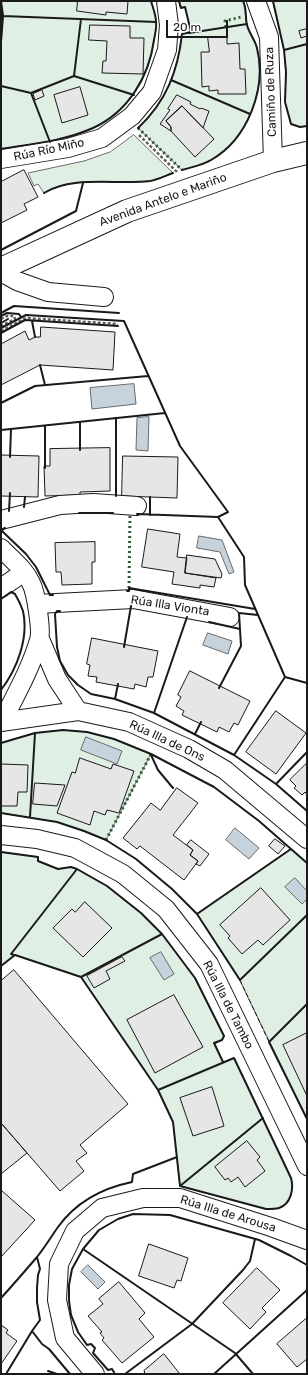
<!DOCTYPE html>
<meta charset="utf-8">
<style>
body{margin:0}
#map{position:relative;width:308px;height:1375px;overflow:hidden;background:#fff;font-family:Rubik,sans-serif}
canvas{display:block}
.frame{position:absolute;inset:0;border:2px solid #1a1a1a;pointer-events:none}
.scale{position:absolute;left:166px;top:20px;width:62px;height:18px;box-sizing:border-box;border:2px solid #1a1a1a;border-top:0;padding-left:5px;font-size:12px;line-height:14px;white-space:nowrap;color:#1a1a1a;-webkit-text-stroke:3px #fff;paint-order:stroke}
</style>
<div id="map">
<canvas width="308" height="1375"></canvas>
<div class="frame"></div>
<div class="scale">20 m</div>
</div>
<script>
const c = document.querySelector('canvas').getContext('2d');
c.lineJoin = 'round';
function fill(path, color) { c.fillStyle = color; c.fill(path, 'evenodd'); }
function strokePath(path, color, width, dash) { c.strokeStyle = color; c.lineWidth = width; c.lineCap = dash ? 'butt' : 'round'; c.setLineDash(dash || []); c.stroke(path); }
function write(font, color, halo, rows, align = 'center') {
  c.font = font + ' Rubik,sans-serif'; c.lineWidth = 3; c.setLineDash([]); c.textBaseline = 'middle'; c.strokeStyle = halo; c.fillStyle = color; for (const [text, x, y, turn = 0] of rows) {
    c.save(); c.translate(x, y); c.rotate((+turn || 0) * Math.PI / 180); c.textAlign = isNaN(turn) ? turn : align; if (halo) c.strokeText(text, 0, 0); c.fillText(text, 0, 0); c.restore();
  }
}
const green = new Path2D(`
 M 1,1 L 151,1 C 153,8 156,15 156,22 C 157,27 155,34 154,40 C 149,77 128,112 93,128 C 64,141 32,144 1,149 L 1,42 L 3,16 Z
 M 179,1 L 243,1 C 247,9 244,17 247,25 C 250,33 255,40 257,48 C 267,88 248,139 211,160 C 203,165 192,167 182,170 L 138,128 C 166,102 178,71 182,34 L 191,32 L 185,7 L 181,8 Z
 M 273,1 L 307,1 L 307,126 L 300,127 L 291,124 L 285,102 L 286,72 L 284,50 Z
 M 134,135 L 173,173 C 165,176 157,180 150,181 C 116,185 73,175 44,193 L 38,184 L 34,186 L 28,173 L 84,161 L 110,152 Z
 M 63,730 L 87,732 L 114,739 L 151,754 L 106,840 L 84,831 L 57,822 L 1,813 L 1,743 L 35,733 Z
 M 291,849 L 307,863 L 307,1119 L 240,981 L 197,914 Z
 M 1,852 L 38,857 L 38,861 L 58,869 L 71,867 L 77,869 L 107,886 L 141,913 L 162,934 L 195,978 L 224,1036 L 222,1040 L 215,1044 L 223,1062 L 234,1058 L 291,1178 C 294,1189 291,1204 279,1208 C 275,1209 270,1209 266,1209 L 180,1186 L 173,1122 L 158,1090 L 81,977 L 15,955 L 1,966 Z`);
const water = new Path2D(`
 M 134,384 L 136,404 L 92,409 L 90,388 Z
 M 149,417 L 148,451 L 136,450 L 137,418 Z
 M 199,536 L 222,540 L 234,572 L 229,574 L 220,552 L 197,548 Z
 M 208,633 L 232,641 L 228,654 L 203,645 Z
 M 86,737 L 122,751 L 117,764 L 81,750 Z
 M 235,828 L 259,848 L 249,859 L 226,840 Z
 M 295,878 L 307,891 L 307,899 L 302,904 L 285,887 Z
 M 161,952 L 174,974 L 164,980 L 150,958 Z
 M 88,1265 L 105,1282 L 98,1289 L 81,1272 Z`);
const building = new Path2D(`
 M 78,1 L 128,1 L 127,14 L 106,12 L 106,15 L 77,11 Z
 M 90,25 L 130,26 L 130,38 L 144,38 L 143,74 L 102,73 L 103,61 L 106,61 L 107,41 L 89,40 Z
 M 307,29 L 307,36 L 301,38 L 299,31 Z
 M 208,37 L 227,37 L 227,44 L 239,43 L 240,69 L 245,69 L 246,94 L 218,94 L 218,90 L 209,91 L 209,86 L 202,87 L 201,52 L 209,52 Z
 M 80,87 L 88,115 L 62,123 L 54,95 Z
 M 42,90 L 44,96 L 35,100 L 33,94 Z
 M 177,95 L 191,102 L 190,104 L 200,109 L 201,108 L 209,111 L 203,128 L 182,106 L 166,121 L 171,127 L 171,131 L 160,124 L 170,110 L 168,109 Z
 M 182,106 L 214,139 L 195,157 L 171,131 L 171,127 L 166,121 Z
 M 24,170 L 38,197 L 24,204 L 27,210 L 1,223 L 1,182 Z
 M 41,327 L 115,332 L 113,370 L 40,365 L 1,385 L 1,344 L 25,331 L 29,340 L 35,337 L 40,337 Z
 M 110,448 L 110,491 L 80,492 L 80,495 L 45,496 L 44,466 L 50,466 L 50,449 Z
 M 1,455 L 39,456 L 38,497 L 1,496 Z
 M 123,456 L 178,457 L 177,498 L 122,496 Z
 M 148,529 L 180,534 L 177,557 L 187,558 L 185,573 L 216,578 L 214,587 L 200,585 L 200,588 L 172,584 L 174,572 L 142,567 Z
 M 95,542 L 95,562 L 92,562 L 92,584 L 62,585 L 61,572 L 56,572 L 55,543 Z
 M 187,555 L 215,559 L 222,574 L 221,578 L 185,573 Z
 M 92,638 L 158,651 L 153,677 L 148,677 L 146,687 L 135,684 L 134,689 L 96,682 L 97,677 L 88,676 L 90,665 L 87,664 Z
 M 190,671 L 250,701 L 238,725 L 234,723 L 229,732 L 219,727 L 217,732 L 182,715 L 184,711 L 176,706 L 181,697 L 178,695 Z
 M 276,711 L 306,733 L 276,774 L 246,752 Z
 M 80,758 L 111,769 L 113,764 L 134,771 L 119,813 L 107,810 L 105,815 L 94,811 L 90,825 L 57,813 L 72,772 L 75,773 Z
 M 307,763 L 307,795 L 305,792 L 302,795 L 294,788 L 296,786 L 290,780 Z
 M 1,764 L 28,765 L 27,792 L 18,792 L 17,806 L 1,806 Z
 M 35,783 L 65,785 L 57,806 L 33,804 Z
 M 177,788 L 198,803 L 173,835 L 193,850 L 190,855 L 198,861 L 184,880 L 140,846 L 137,849 L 123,838 L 151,803 L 160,810 Z
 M 275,839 L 285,846 L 278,854 L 269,846 Z
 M 191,840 L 209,854 L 200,866 L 196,864 L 198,861 L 190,855 L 193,850 L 187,845 Z
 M 261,888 L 290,920 L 263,945 L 258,940 L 242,954 L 228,938 L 230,936 L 220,925 Z
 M 85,902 L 112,928 L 83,957 L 53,928 L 72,909 L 75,912 Z
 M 122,957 L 125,961 L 106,971 L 110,979 L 94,988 L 87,976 Z
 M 14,970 L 128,1104 L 80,1145 L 87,1153 L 76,1161 L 84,1171 L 60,1191 L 1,1123 L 1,981 Z
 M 174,995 L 203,1047 L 155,1073 L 127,1020 Z
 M 307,1033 L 307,1096 L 283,1045 Z
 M 212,1087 L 224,1126 L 193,1136 L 180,1098 Z
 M 1,1123 L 27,1153 L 1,1174 Z
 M 247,1141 L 260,1157 L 257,1160 L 265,1171 L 245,1187 L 238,1177 L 231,1182 L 228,1178 L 225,1180 L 215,1167 Z
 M 1,1190 L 35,1220 L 1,1257 Z
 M 149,1244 L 188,1258 L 181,1281 L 177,1280 L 174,1288 L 139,1276 Z
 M 257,1268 L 280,1290 L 262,1308 L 266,1312 L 250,1329 L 223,1303 Z
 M 119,1282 L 145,1313 L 139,1319 L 154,1337 L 122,1363 L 102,1340 L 104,1338 L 100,1333 L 102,1332 L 88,1316 L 103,1304 L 99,1299 Z
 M 307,1318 L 307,1359 L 297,1367 L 277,1344 Z
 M 1,1325 L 8,1330 L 6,1333 L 17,1341 L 1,1364 Z
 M 164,1354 L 180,1374 L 143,1374 L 145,1372 L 144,1371 Z`);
const path = new Path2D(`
 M 139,135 L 177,172
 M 1,319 L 7,316 L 14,316 L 15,319 L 1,326
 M 1,331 L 26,318 L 118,324`);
const minor = new Path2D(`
 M 256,1 L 269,37 L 273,161
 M 1,159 L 68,148 L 102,138 L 132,116 L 152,92 L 167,50 L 169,25 L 166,1
 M 1,272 L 17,281 L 48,292 L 104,297
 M 1,520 L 60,505 L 93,503 L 137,506
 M 1,548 C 11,559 25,569 31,583 C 36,592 42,631 39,640 C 31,668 15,696 2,722
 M 1,588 L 24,572
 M 37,604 L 133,599 L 230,617
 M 40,639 L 57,679 L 78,711
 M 1,722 L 78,711 L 129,722 L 189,749 L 225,770 L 307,839
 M 1,835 L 37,839 L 75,848 L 123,874 L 166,909 L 209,964 L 307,1166
 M 95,1374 L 65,1338 L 57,1300 L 59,1264 L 75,1231 L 102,1208 L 143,1198 L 180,1198 L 271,1227 L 307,1240`);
const tertiary = new Path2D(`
 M 1,269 L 127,211 L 273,161 L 307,153`);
const hedge = new Path2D(`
 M 226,27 L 225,21 L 241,17
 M 138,128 L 182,170
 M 129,588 L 130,513
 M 106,840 L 151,754`);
const fence = new Path2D(`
 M 240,980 L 269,1042`);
const wall = new Path2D(`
 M 1,1 L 3,16 L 1,42
 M 273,1 L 284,50 L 286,72 L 285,102 L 291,124 L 300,127 L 307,126
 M 3,16 L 156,22
 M 81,19 L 74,76 L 134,95
 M 189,33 L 247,24
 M 284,50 L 307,44
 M 171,80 L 250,114
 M 1,86 L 31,93
 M 138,128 C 166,102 178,71 182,34 L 191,32 L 185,7 L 181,8 L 179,1
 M 50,142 L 31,93 L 74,76
 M 1,149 C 32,144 64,141 93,128 C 128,112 149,77 154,40 C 155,34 157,27 156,22 C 156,15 153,8 151,1
 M 182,170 C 192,167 203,165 211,160 C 248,139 267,88 257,48 C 255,40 249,33 247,25 C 245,17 247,9 243,1
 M 44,193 C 73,175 116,185 150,181 C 157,180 165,176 173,173
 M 1,250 L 76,211 L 83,183
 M 1,313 L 14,306 L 119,313
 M 1,316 L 7,313 L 19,314 L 21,317
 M 32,321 L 35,337
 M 1,323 L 8,319
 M 1,328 L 26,315 L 124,321 L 180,446 L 228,512 L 218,517 L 244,557 L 245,585 L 285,677 L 307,683
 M 1,333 L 25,320 L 118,326
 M 40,365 L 45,385
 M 1,403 L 35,386 L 148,376
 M 80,422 L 80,450
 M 1,430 L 165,413
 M 10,457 L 11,429
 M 45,468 L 45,426
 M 116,496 L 116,418
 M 24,507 L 25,497
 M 9,511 L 10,493
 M 79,513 L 113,513
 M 137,514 L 218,517
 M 150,515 L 150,497
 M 5,528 L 3,529 L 2,531 L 26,554 L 36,567 L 50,595 L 53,595
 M 127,591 L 129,591 L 129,588 L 255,609
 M 1,599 L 11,592 L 15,594 C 18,599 21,605 23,611 C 29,638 17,669 1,690
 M 60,611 L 57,611 L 55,614 L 57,647 L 60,661 L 68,675 L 78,685 L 91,694 L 115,699 L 154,713 L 187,617
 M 209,622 L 240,629
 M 124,647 L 131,606
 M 219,688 L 241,646 L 239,613 L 258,615
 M 115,699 L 118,684
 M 154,713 L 234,755 L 276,784
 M 195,734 L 201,722
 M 1,743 L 35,733 L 63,730 L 87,732 L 114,739 L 151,754 L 214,787 L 259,821 L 307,863
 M 307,752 L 276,784 L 307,811
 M 151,755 L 158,770 L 173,788
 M 234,755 L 285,677
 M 1,813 L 57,822 L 84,831 L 106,840 L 136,859 L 172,889 L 197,914 L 240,980 L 307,915
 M 30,817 L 35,733
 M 1,852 L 38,857 L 38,861 L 58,869 L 71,867 L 77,869 L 107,886 L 141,913 L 162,934 L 195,978 L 224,1036 L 222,1040 L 214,1043 L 223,1062
 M 197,914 L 291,849
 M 14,955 L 11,954 L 77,869
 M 1,966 L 15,955 L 81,977
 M 307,1004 L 269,1042 L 307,1119
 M 158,1090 L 81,977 L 162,934
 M 180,1186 L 173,1122 L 158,1090 L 234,1058 L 291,1178 C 294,1189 291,1204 279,1208 C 275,1209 270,1209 266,1209 L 180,1186 L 263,1118
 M 83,1249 L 235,1353 L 253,1374
 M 37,1257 L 40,1269 L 38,1275 L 37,1288 L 37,1302 L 40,1320 L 32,1331 L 42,1344 L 49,1349 L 70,1374
 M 1,1298 C 13,1285 25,1271 37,1257 C 45,1247 51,1237 58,1227 C 76,1202 103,1188 132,1182 L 133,1174 L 177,1157
 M 48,1371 L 57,1374
 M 6,1374 L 32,1331
 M 115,1374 L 112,1369 L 108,1370 L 93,1353 L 95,1348 L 91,1344 L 87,1345 L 78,1332 L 71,1315 L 69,1301 L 69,1285 L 72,1269 L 83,1249 L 99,1230 L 118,1219 L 133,1214 L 170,1215 L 259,1240 L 291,1256 L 307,1265
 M 125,1374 L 192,1324 L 243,1270 L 250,1261 L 255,1239
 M 214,1374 L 307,1290`);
const streetNames = [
 ["Camiño de Ruza",271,92,-92],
 ["Rúa Río Miño",49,150,-12],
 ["Avenida Antelo e Mariño",163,200,-20],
 ["Rúa Illa Vionta",170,606,9],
 ["Rúa Illa de Ons",167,741,25],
 ["Rúa Illa de Tambo",228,1005,63],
 ["Rúa Illa de Arousa",228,1214,17]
];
fill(green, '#e0efe3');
strokePath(green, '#6a6a6a', 1);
fill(water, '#c6d2dc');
strokePath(water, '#6a6a6a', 1);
fill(building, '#e6e6e6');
strokePath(building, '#1a1a1a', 1);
strokePath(minor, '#1a1a1a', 20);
strokePath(tertiary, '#1a1a1a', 24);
strokePath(path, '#5f5f5f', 2.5, [3, 2]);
strokePath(minor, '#fff', 18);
strokePath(tertiary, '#fff', 22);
strokePath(hedge, '#2b5a34', 3, [2, 3]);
strokePath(fence, '#1a1a1a', 1, [5, 2]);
strokePath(wall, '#1a1a1a', 2);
write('12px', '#1a1a1a', '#fff', streetNames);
</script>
